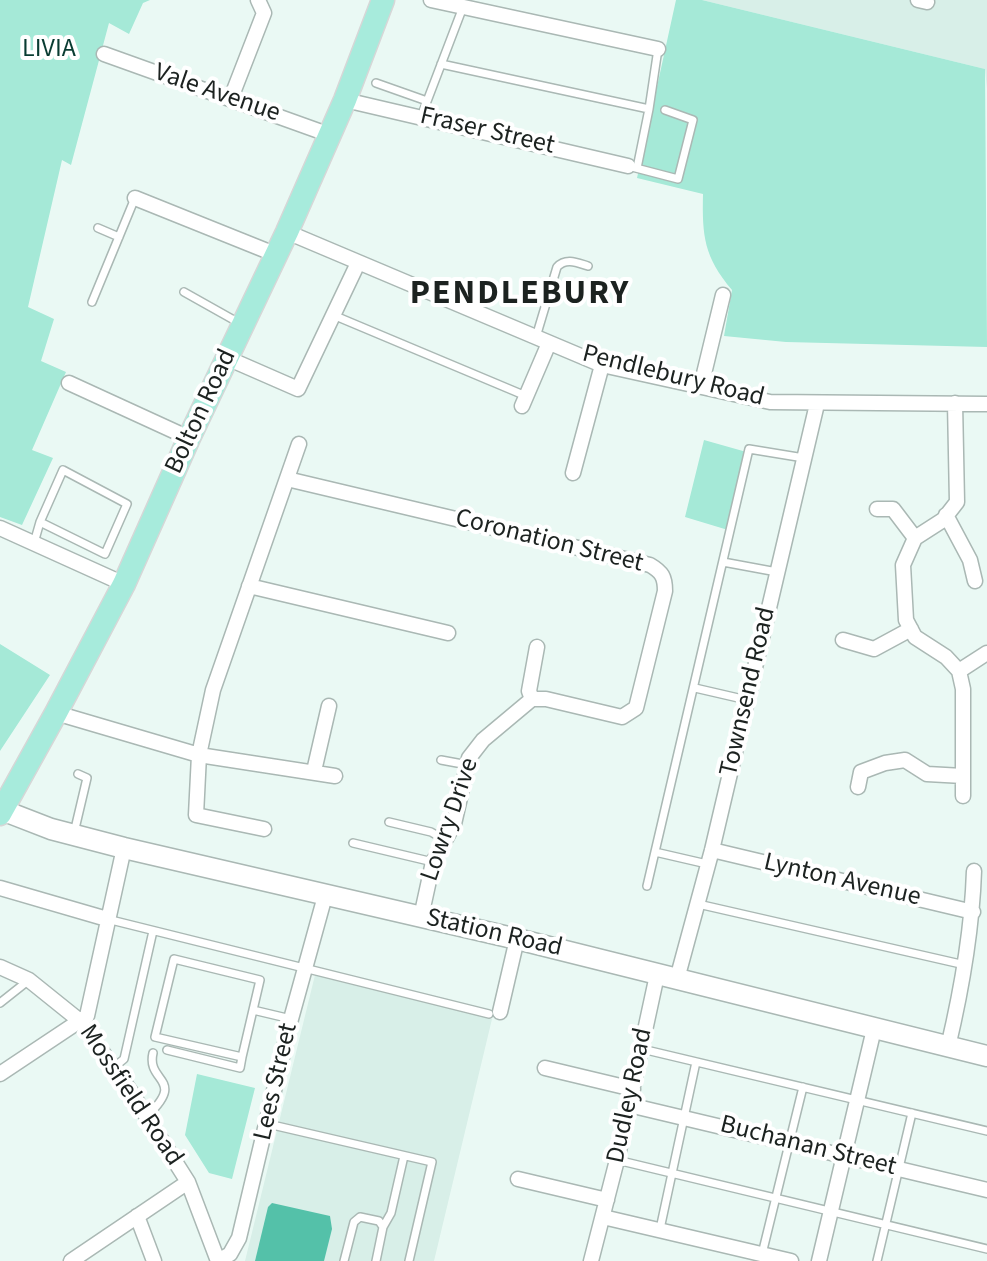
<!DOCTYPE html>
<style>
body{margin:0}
canvas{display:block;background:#eaf9f4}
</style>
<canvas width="987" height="1261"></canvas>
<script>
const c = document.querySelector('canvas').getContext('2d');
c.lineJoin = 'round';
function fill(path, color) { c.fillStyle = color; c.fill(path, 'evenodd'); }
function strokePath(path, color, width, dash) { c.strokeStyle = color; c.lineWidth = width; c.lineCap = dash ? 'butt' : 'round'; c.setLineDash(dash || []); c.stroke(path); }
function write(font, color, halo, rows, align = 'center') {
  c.font = font + ' "Source Sans 3",sans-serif'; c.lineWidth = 8; c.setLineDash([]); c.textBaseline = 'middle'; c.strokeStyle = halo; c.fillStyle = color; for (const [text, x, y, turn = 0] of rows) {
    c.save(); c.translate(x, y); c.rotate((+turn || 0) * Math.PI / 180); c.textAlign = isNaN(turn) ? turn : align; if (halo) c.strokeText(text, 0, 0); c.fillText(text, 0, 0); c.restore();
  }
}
const built = new Path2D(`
 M 702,0 L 987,0 L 987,89 L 985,69 Z
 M 315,975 L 492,1019 L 434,1261 L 245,1261 Z`);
const green = new Path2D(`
 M 0,0 L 150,0 L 143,3 L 129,34 L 109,23 L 71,165 L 62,160 L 28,307 L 54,319 L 41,361 L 66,372 L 32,450 L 53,458 L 22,525 L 0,517 Z
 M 676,0 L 702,0 L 985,69 L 987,347 L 786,342 L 724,336 L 732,290 C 704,257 702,236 703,194 L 637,178 Z
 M 704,440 L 750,453 L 728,530 L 685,517 Z
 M 0,644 L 50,675 L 0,751 Z
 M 197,1074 L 255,1088 L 232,1179 L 209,1173 L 185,1135 Z`);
const water = new Path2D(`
 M 272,1203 L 330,1216 L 332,1229 L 324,1261 L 255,1261 L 268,1207 Z`);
const lane = new Path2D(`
 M 441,64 L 649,109 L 637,168
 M 376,83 L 427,101
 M 649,109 L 658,49
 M 421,117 L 463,7
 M 632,167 L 678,179 L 693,120 L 665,110
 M 98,228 L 119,237
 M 184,292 L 241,324
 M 92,302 L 135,198
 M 333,315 L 526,396
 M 536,337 L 557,267 C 566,257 578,263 588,266
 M 34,543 L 40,522 L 63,470 L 127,504 L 105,554 L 40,522
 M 723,562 L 777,572
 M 695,688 L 747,700
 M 441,760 L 468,765
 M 389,822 L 431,832 L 445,840
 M 74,833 L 87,778 L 78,774
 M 353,843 L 433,862
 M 655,852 L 707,864
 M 647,886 L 749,449 L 804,458
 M 698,904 L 965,965
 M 107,919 L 489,1014
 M 174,959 L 260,980 L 242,1057 L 155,1037 Z
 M 0,1003 L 29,980
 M 253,1010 L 291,1019
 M 642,1049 L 987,1131
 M 167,1050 L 240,1068 L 242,1057
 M 113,1068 L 124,1059 L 153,931
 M 147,1116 C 187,1078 146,1083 153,1053
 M 268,1124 L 432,1162 L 409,1261
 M 617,1160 L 987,1249
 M 383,1227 L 391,1213 L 404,1156
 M 660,1229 L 696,1062
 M 762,1254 L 803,1087
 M 344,1261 L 354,1222 L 360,1217 L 379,1221 L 383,1227 L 376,1261
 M 877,1261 L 912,1113`);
const street = new Path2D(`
 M 431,0 L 658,49
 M 918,0 L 927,2
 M 104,54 L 330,135
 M 231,98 L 264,13 L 258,0
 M 345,100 L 628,166
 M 135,198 L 277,255
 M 287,232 L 602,365 L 770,402 L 987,404
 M 227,358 L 298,389 L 358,263
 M 69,383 L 189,438
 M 701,386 L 723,295
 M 955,403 L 957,502 L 943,520 L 915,538 L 903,565 L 906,620 L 915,637 L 946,657 L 959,671 L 963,689 L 963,796
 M 522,406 L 549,343
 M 573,473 L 602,365
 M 287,479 L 650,565 C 662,572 665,577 665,591 L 636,708 L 622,717 L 546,699 L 532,699
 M 877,509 L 893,509 L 915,538
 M 946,515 L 970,560 L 975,581
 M 0,528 L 124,584
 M 249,586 L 448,633
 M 843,640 L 874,649 L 911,629
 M 959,671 L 987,653
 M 532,699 L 529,691 L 537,647
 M 56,713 L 199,755 L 335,776
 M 314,771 L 329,706
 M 858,787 L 861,772 L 885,763 L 905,760 L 927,774 L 963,776
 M 264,829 L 196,815 L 199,755 L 213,690 L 299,444
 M 712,850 L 973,912
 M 0,888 L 107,919
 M 421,917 L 433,862 L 454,824 L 469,758 L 483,740 L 532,699
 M 0,967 L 29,980 L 80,1021 L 131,1092 L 188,1182 L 218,1261
 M 677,979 L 712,850 L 817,404
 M 500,1012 L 517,939
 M 948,1047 C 962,988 972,931 974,871
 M 545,1068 L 633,1089
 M 0,1074 L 87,1016 L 124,848
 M 629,1105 L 987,1190
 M 518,1179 L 607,1200
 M 137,1216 L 154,1261
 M 603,1217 L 791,1261
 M 71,1261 L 188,1182
 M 218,1261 L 230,1254 L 239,1238 L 291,1019 L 325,896
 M 591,1261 L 617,1160 L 657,975
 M 819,1261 L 874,1029`);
const secondary = new Path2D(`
 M 2,810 L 51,829 L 124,848 L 517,939 L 987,1056`);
const primary = new Path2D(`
 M 0,814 L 56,713 L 124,584 L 189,438 L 287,232 L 345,100 L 383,0`);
const parkNames = [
 ["LIVIA",49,50]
];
const streetNames = [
 ["Vale Avenue",217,94,19],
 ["Fraser Street",487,132,13],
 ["Pendlebury Road",673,377,14],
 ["Bolton Road",202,412,-65],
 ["Coronation Street",549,542,14],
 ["Townsend Road",749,692,-77],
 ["Lowry Drive",451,820,-71],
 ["Lynton Avenue",842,881,13],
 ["Station Road",494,934,13],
 ["Lees Street",277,1082,-77],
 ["Mossfield Road",130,1096,56],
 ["Dudley Road",631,1096,-78],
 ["Buchanan Street",808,1147,14]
];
const districtNames = [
 ["PENDLEBURY",520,296]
];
fill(built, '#d8efe8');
fill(green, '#a5e9d7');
fill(water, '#54c1a9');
strokePath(lane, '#aab8b4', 10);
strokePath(street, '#aab8b4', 17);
strokePath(secondary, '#aab8b4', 23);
strokePath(primary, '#d6d7d7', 25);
strokePath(lane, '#fff', 7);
strokePath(street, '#fff', 14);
strokePath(secondary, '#fff', 20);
strokePath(primary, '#a7ebdc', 22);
write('26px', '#093c32', '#fff', parkNames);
write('26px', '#1c2220', '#fff', streetNames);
c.letterSpacing = '2px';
write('bold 34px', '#1c2220', '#fff', districtNames);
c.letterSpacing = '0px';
</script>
